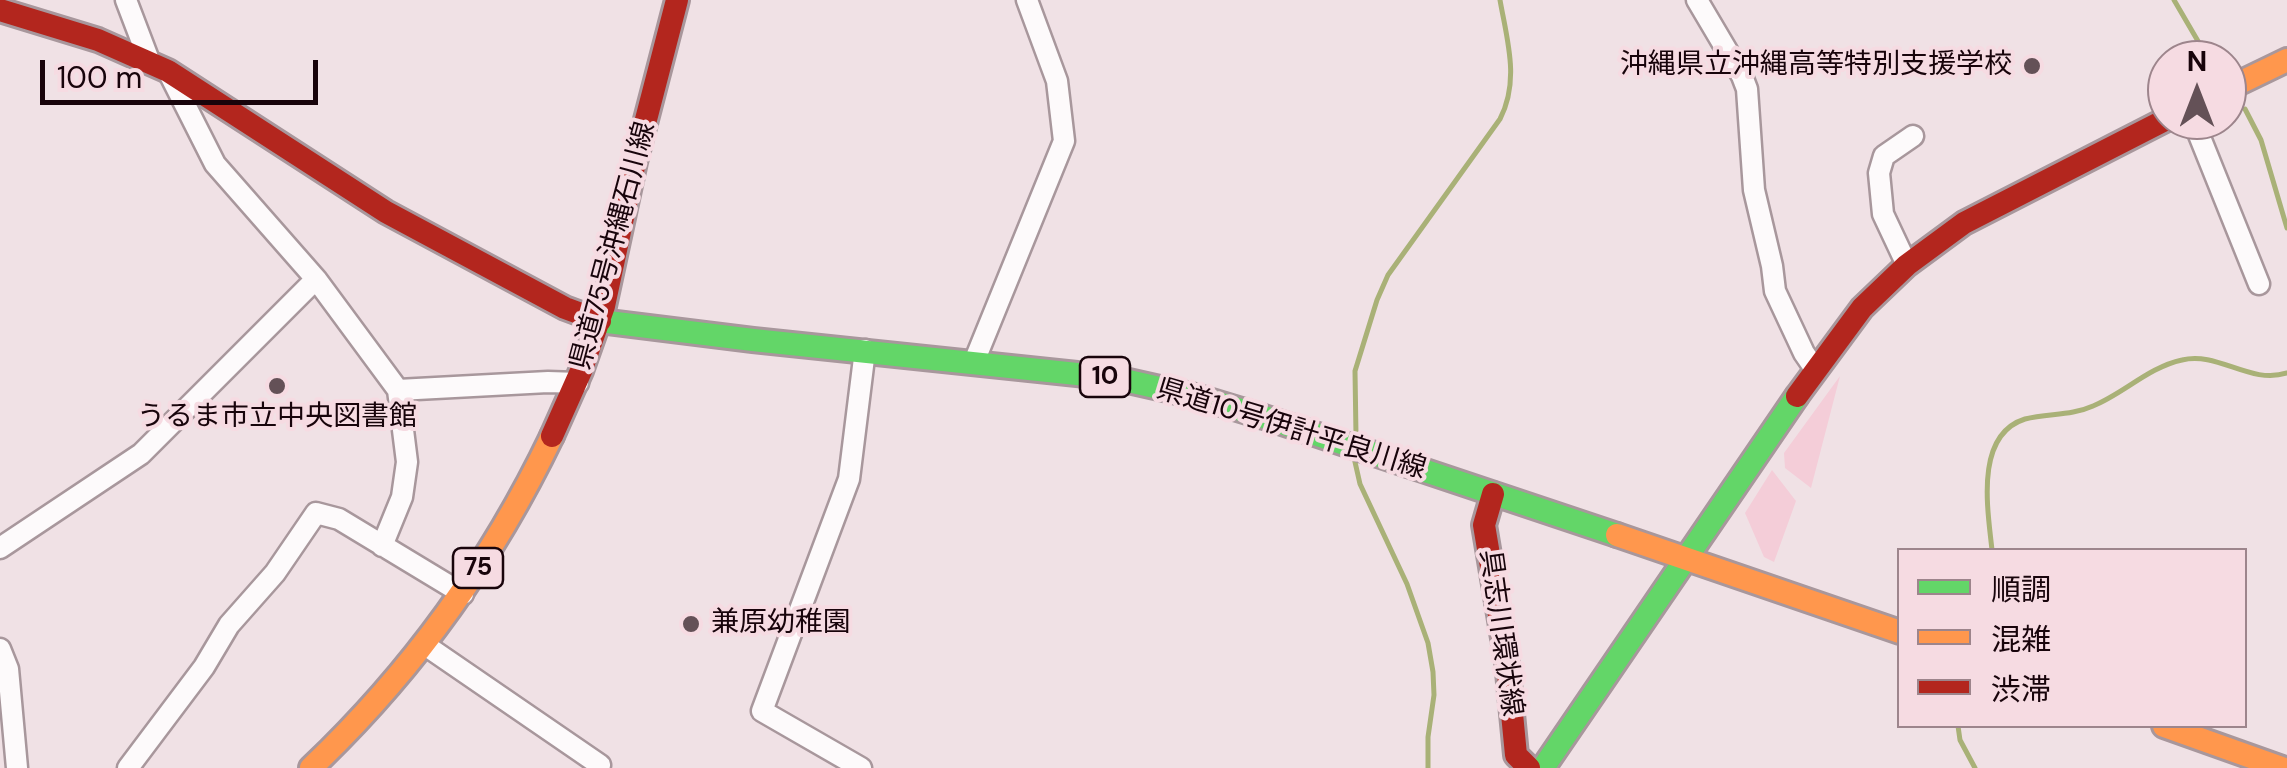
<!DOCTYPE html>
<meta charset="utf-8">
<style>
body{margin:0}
#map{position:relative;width:2287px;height:768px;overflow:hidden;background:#f0e1e5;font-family:"DM Sans","Noto Sans JP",sans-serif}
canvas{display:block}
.legend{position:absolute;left:1897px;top:548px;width:350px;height:180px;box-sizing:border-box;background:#f6dbe2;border:2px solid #9d858c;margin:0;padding:12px 18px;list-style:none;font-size:30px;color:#18040b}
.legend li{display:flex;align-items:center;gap:20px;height:50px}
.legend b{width:50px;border:2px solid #9d858c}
.north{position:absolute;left:2147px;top:40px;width:100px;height:100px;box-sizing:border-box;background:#f6dbe2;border:2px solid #9d858c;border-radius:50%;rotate:0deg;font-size:28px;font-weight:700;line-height:40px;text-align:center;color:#18040b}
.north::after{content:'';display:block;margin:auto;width:35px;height:45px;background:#645157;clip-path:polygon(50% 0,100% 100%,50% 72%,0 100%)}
.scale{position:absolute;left:40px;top:60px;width:278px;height:45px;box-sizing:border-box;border:5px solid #18040b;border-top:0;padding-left:12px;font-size:30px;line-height:35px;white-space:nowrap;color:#18040b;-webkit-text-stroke:8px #f6dbe2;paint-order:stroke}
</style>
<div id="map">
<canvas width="2287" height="768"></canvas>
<ul class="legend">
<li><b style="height:12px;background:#63d668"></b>順調</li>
<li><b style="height:12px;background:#ff974d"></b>混雑</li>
<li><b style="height:12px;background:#b3261e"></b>渋滞</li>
</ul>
<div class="north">N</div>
<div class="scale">100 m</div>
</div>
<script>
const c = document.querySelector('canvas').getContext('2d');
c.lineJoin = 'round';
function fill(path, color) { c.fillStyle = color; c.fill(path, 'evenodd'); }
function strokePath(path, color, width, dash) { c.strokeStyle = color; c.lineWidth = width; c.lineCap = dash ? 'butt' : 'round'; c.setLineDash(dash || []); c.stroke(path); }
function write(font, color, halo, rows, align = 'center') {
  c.font = font + ' "DM Sans","Noto Sans JP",sans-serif'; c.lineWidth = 8; c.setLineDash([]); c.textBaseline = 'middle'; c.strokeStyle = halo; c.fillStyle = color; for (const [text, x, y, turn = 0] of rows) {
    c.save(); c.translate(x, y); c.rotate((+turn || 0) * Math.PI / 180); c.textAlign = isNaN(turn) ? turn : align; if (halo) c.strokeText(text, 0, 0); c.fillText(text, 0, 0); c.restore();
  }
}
const green = new Path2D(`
 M 1840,376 L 1811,488 L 1785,468 L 1784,453 Z
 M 1772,470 L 1796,501 L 1774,562 L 1764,557 L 1745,513 Z`);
const stream = new Path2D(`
 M 2174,0 L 2209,60
 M 2245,109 L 2261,140 L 2287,228
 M 1356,436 L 1355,371 L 1377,300 L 1388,275 L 1500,119 C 1520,80 1507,40 1500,0
 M 1355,462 L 1360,484 L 1407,584 L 1428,643 L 1433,672 L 1434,695 L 1428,737 L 1428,768
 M 1992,550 C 1988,511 1974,435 2025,419 C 2048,413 2071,416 2093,406 C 2123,394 2149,367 2182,360 C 2218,351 2250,385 2287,373
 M 1958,726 L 1960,740 L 1975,768`);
const street = new Path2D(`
 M 126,0 L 150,63
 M 1697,0 L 1742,76 L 1747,89 L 1754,190 L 1772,266 L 1775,291 L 1804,353 L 1815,369
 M 169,73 L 215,164 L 316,279 L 398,390 L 548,382 L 578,383
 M 2193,120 L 2259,284
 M 1907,265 L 1883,214 L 1879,173 L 1884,156 L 1913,136
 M 974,362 L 1064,141 L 1057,81 L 1027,0
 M 382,546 L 402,497 L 407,462 L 398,390
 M 0,548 L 141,454 L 316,279
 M 425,645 L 600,765
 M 0,649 L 8,669 L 17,768
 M 128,768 L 204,667 L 229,625 L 275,573 L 316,513 L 339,519 L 463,594
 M 861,768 L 762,711 L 849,479 L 865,350`);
const fast = new Path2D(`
 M 600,321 L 753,340 L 1115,378 L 1195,396 L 1264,417 L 1617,535
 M 1543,768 L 1797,396`);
const slow = new Path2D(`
 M 2227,89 L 2287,60
 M 1617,535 L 1900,632
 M 2164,726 L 2282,768
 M 311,768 C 412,672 492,561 552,436`);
const jam = new Path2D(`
 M 0,10 L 98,40 L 168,71 L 386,212 L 565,308 L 600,321
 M 1797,396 L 1862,308 L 1907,265 L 1964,223 L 2167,119
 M 552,436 L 581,371 L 604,306 L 635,162 L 677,0
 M 1493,494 L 1484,525 L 1507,662 L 1516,755 L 1529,768`);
const markers = [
 [2032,66,10,"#645157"],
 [277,386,10,"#645157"],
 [691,624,10,"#645157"]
];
const shields = [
 [1105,377,50],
 [478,568,50]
];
const shieldNames = [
 ["10",1105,377],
 ["75",478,568]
];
const poiNames = [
 ["沖縄県立沖縄高等特別支援学校",2012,66],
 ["うるま市立中央図書館",277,418,"center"],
 ["兼原幼稚園",711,624,"left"]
];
const streetNames = [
 ["県道75号沖縄石川線",614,246,-75],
 ["県道10号伊計平良川線",1291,430,17],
 ["具志川環状線",1500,633,82]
];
fill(green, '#f4cdd8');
strokePath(stream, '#a9b177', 5);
strokePath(street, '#a8979c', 25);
strokePath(fast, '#a8979c', 28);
strokePath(slow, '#a8979c', 28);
strokePath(jam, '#a8979c', 28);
strokePath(street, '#fdfafb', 20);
strokePath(fast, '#63d668', 22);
strokePath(slow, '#ff974d', 22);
strokePath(jam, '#b3261e', 22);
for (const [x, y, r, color] of markers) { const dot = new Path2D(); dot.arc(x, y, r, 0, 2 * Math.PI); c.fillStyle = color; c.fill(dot); strokePath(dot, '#f6dbe2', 4); }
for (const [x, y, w] of shields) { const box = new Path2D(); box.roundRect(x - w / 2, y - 20, w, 40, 8); c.fillStyle = '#f6dbe2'; c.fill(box); strokePath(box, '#18040b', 2.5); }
write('bold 25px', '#18040b', null, shieldNames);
write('28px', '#18040b', '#f6dbe2', poiNames, 'right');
write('28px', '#18040b', '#f6dbe2', streetNames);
</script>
